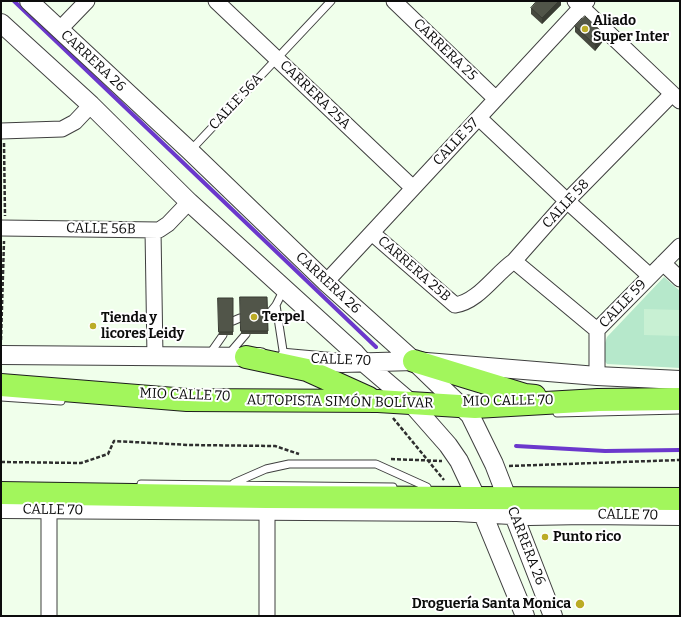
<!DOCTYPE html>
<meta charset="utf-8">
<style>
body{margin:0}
#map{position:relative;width:681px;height:617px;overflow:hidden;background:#f0ffeb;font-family:Bitter,serif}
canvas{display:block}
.frame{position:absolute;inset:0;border:2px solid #0c0c0c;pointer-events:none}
</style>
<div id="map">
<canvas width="681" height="617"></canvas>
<div class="frame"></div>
</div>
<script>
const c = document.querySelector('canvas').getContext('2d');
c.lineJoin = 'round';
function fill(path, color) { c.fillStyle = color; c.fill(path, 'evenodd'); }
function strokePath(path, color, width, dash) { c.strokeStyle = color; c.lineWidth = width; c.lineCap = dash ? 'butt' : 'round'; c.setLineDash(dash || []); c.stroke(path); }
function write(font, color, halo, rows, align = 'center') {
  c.font = font + ' Bitter,serif'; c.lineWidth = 4; c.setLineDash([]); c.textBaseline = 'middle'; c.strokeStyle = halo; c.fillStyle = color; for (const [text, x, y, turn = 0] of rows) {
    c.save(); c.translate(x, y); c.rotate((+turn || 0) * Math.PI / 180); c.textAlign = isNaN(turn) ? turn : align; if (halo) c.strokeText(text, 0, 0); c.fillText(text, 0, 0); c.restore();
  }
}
const green = new Path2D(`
 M 664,277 L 680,291 L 680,368 L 607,364 C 600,357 604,346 607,337 Z`);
const pitch = new Path2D(`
 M 644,309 L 680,310 L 680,336 L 644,335 Z`);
const stream = new Path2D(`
 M 14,1 L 376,347
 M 516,446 L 605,451 L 680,450`);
const path = new Path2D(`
 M 4,143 L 5,216
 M 1,340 L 4,241
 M 393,418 L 444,480
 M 391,459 L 442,461
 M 1,462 L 81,463 L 108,454 L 114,441 L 189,445 L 275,446 L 299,454
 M 509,466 L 680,460`);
const service = new Path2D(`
 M 190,151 L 331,1
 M 276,305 L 284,357
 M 267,316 L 276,305 L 284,289
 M 233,321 L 240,318
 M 209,355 L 223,335
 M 228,355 L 246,334
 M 1,397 L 61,401
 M 557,413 L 680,410
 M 234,483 L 266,469 L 289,464 L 376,464 L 427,487
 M 141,484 L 393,487`);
const minor = new Path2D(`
 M 216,1 L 413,188
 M 394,1 L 496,99
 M 575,1 L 680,101
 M 59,30 L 87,1
 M 479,118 L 567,201 L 650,276
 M 1,131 L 62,129 L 75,122 L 91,105
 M 1,228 L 159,230 L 168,224 L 189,202
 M 153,230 L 155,357
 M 372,233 L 455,305 C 478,302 495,274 514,261 L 567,201 L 672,94
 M 514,261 L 597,330
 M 663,263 L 680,279
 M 326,282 L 587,1
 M 597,376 L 597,330 L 680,246
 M 49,616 L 49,510
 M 267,616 L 267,511`);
const tertiary = new Path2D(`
 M 29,1 L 190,151 L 326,282 L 414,361 L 470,415 L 494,464 L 553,616
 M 1,23 L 91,105 L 189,202 L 355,353 L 363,362 L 411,403 L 448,445 L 459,461 L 476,497 L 525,616
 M 1,355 L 260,357
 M 286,358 L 342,363 L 414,361 L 597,376 L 680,380
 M 1,509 L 457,512 L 529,516 L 585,515 L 680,516`);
const trunk = new Path2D(`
 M 246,357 L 307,370 L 369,398
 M 414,361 L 525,395 L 535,396
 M 1,385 L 187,400 L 378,401 L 475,407 L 598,400 L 680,399
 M 1,493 L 266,497 L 680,499`);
const wall = new Path2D(`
 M 561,1 L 561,5 L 542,24 L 531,14 L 531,8 Z
 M 575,26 L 604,40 L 595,51 L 575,32 Z
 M 240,297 L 267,297 L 268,334 L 241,334 Z
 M 218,298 L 233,298 L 233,335 L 219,335 Z`);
const shadedWall = new Path2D(`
 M 559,1 L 561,1 L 561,5 L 542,24 L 542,18 Z
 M 604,34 L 604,40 L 595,51 L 595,45 Z`);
const building = new Path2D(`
 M 537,1 L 559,1 L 542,18 L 531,8 Z
 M 585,16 L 604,34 L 595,45 L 575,26 Z
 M 240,297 L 267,297 L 268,331 L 241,331 Z
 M 218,298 L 233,298 L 233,332 L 219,332 Z`);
const markers = [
 [585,29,4,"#bbac26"],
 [254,317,4,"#bbac26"],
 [93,326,4,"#bbac26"],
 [545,537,4,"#bbac26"],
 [580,604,5,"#bbac26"]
];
const poiNames = [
 ["Aliado",593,21],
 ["Super Inter",593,37],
 ["Terpel",262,317],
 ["Tienda y",101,318],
 ["licores Leidy",101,334],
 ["Punto rico",553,537],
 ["Droguería Santa Monica",571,604,"right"]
];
const streetNames = [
 ["CARRERA 25",445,50,44],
 ["CARRERA 26",93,61,43],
 ["CARRERA 25A",315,95,44],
 ["CALLE 56A",236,102,-47],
 ["CALLE 57",456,142,-47],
 ["CALLE 58",566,204,-47],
 ["CALLE 56B",101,229,1],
 ["CARRERA 25B",414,269,41],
 ["CARRERA 26",328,283,43],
 ["CALLE 59",623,304,-46],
 ["CALLE 70",341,360,2],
 ["MIO CALLE 70",185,395,2],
 ["MIO CALLE 70",508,401,-1],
 ["AUTOPISTA SIMÓN BOLÍVAR",340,402,1],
 ["CALLE 70",53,510,1],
 ["CALLE 70",628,515,1],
 ["CARRERA 26",526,546,69]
];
fill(green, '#b6e8cb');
fill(pitch, '#c8f0d3');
strokePath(stream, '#6b38cc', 4);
strokePath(service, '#3f3f3f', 9);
strokePath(minor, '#3f3f3f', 17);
strokePath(tertiary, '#3f3f3f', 20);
strokePath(trunk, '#1d1d1d', 24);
strokePath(path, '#2e2e2e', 2.5, [4, 2]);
strokePath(service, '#fff', 7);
strokePath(minor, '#fff', 15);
strokePath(tertiary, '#fff', 18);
strokePath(trunk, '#a2f65c', 22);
fill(wall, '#46493f');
fill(shadedWall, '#393c33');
fill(building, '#515549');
strokePath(building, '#393c33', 1);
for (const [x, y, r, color] of markers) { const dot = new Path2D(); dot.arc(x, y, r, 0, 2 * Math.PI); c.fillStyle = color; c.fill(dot); strokePath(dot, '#fff', 1.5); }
write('bold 14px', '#0c0c0c', '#fff', poiNames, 'left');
write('14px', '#0c0c0c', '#fff', streetNames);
</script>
